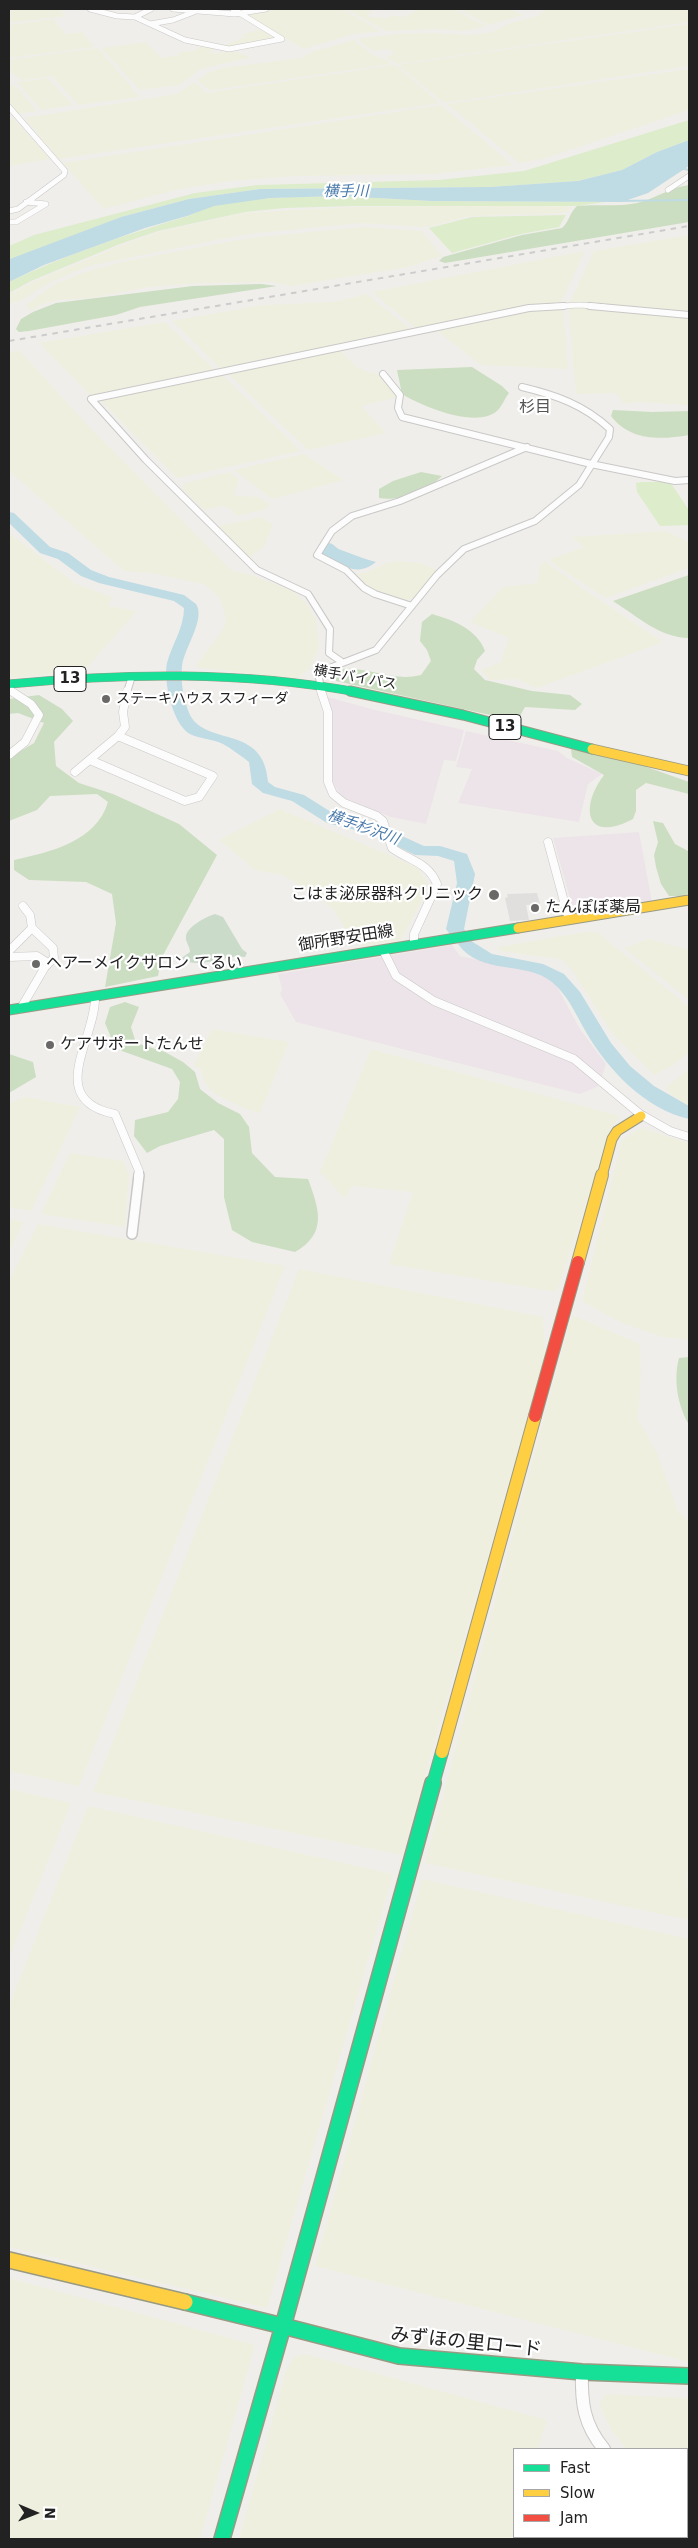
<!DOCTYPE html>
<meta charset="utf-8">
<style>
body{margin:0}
#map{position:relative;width:698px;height:2548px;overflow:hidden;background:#f0eeeb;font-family:"DejaVu Sans",sans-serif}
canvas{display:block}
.frame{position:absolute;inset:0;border:10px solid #222;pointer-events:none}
.legend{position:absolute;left:513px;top:2448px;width:175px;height:90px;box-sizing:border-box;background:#fff;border:1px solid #a7a7a7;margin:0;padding:6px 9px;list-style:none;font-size:15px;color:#222}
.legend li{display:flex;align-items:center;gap:10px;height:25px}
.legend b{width:25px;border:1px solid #a7a7a7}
.north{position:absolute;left:10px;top:2488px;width:50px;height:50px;-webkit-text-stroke:4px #fff;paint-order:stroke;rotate:91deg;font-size:14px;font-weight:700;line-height:20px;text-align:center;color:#222}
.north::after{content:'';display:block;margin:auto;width:18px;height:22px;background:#222;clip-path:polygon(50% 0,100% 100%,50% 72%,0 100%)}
</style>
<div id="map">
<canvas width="698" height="2548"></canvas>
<div class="frame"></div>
<ul class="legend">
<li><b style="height:6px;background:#16e098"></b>Fast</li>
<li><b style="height:6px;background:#ffcf43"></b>Slow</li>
<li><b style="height:6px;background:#f24e42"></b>Jam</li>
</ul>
<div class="north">N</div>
</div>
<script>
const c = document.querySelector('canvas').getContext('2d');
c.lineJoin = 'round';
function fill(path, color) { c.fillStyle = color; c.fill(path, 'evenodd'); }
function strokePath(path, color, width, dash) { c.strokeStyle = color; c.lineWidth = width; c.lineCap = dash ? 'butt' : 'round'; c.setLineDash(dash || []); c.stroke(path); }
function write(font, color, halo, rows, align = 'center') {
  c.font = font + ' "DejaVu Sans","Noto Sans JP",sans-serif'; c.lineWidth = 4.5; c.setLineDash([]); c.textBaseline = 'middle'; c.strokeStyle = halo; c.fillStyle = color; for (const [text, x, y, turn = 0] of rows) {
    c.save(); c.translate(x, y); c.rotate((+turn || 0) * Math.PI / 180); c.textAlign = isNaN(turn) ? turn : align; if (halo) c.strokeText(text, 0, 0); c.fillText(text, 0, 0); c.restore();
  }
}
const industrial = new Path2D(`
 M 328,697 L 371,709 L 464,730 L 456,761 L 444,760 L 426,824 L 391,817 L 341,797 L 331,778 L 332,716 Z
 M 466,731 L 558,751 L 567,758 L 602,774 L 588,784 L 579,822 L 458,803 L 472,769 L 456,767 Z
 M 639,832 L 652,902 L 574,913 L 553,838 Z
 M 452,945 L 460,956 L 532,971 L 554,981 L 580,1029 L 606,1064 L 599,1086 L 580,1094 L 296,1022 L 280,994 L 282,989 L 278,974 Z`);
const farmland = new Path2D(`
 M 9,9 L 60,9 L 66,16 L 9,23 Z
 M 280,9 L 342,9 L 381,31 L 354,34 L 303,49 L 246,15 Z
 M 346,9 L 372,9 L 367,17 L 389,18 L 391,15 L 403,17 L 420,9 L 454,9 L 486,26 L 465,31 L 437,29 L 386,31 Z
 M 459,9 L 510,9 L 523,15 L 488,25 Z
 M 546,9 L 687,9 L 689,22 L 398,64 L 385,57 L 394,54 L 392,50 L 384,49 L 373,51 L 357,39 L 397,34 L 434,33 L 470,35 L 493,32 L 508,24 L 537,16 Z
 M 53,19 L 66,34 L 82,32 L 95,47 L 9,58 L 9,25 Z
 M 689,24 L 689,66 L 444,103 L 398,65 Z
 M 264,29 L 278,39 L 233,48 L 226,45 L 244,37 L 242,34 Z
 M 354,40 L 373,55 L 387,60 L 391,64 L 212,90 L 206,88 L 197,80 L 209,72 L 223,68 L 301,58 L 312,52 Z
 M 146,42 L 161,58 L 179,55 L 177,53 L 192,51 L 207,44 L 218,49 L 209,51 L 212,54 L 232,51 L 252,57 L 200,69 L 180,85 L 140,90 L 101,48 Z
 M 98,48 L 140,97 L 78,105 L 52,76 L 21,80 L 9,70 L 9,60 Z
 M 395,65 L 440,103 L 58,159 L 25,118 L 177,94 L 193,83 L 197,83 L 205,93 Z
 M 689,69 L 689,110 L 543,159 L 519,163 L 447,104 Z
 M 48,78 L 73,105 L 41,110 L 17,82 Z
 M 9,83 L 18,88 L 37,111 L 17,114 L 9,104 Z
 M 441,105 L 513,165 L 434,174 L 297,176 L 230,181 L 180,189 L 103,209 L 63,163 Z
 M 9,119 L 14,119 L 50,159 L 9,166 Z
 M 552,205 L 572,207 L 565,213 L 470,216 L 427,227 L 361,223 L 256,233 L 216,240 L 89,266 L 51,282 L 20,301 L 9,304 L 9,295 L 33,282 L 120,246 L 159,232 L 244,213 L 354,207 Z
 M 362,227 L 422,231 L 442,256 L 408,267 L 292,286 L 272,282 L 203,283 L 148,287 L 97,297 L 60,300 L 45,303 L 31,311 L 26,305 L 55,284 L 85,272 L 126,261 L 250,238 Z
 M 689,235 L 689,312 L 570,302 L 594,251 Z
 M 585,251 L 561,302 L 524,306 L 416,329 L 372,292 Z
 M 367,294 L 411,330 L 222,370 L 172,321 L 263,305 L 334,302 Z
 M 563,306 L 568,369 L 481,365 L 435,329 L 509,313 Z
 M 568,306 L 689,316 L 689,405 L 639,402 L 623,404 L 618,395 L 614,393 L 576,394 Z
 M 165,322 L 216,371 L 92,397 L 39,343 Z
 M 339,349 L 356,366 L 365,371 L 384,376 L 398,397 L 361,406 L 386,433 L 308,450 L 226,372 Z
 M 20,351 L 81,418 L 231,570 L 254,576 L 293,591 L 307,604 L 316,620 L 319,648 L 310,668 L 297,679 L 195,667 L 224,628 L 226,617 L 220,598 L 206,585 L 152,573 L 124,571 L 9,471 L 9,352 Z
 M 220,373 L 301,451 L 177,478 L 99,399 Z
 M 304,454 L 344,480 L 272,499 L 234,470 Z
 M 230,472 L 239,480 L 234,494 L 237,496 L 259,497 L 269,504 L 267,509 L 236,516 L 231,509 L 221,506 L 204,510 L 183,490 L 183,484 L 185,483 Z
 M 262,517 L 273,525 L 264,547 L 248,558 L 219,526 Z
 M 665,531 L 689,542 L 689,568 L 605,598 L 548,560 L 584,547 L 571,537 Z
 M 9,533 L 76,584 L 112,597 L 108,606 L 137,611 L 84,671 L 9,678 Z
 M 396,561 L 421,563 L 438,571 L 415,598 L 402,601 L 371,589 L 356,574 L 368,572 L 386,563 Z
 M 544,561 L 588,592 L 663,642 L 537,688 L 516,679 L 491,680 L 481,670 L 501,662 L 509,638 L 470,622 L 503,587 L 537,583 L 539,567 Z
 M 280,809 L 417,867 L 427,881 L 427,891 L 401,940 L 363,946 L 351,939 L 334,910 L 322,900 L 283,875 L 255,870 L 219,840 Z
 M 586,932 L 597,932 L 689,1007 L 689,1052 L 672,1066 L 654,1075 L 612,1033 L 572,970 L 561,959 L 499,951 L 498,947 Z
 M 649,939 L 689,950 L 689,1000 L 624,948 Z
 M 212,1029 L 289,1042 L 260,1113 L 248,1110 L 213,1093 L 204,1081 L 201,1069 L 194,1065 Z
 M 371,1049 L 620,1116 L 609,1132 L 557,1292 L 389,1264 L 413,1192 L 352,1186 L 345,1199 L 320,1172 Z
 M 689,1069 L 689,1106 L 671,1095 L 666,1087 Z
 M 25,1097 L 80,1107 L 31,1211 L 9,1207 L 9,1106 L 10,1103 Z
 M 641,1128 L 689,1143 L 689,1340 L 663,1337 L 622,1323 L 582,1301 L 622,1140 Z
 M 70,1153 L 123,1161 L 129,1175 L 125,1227 L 41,1214 Z
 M 9,1219 L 24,1222 L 9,1251 Z
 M 38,1224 L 285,1266 L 79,1786 L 9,1771 L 9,1281 Z
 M 299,1269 L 543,1317 L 545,1355 L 402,1855 L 93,1792 Z
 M 575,1316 L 640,1344 L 641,1374 L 638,1419 L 657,1453 L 678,1511 L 689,1522 L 689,1845 L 687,1885 L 689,1890 L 689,1920 L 425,1863 L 570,1321 Z
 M 9,1789 L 71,1803 L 9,1958 Z
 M 88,1806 L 393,1874 L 267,2308 L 9,2247 L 9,2006 Z
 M 422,1879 L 689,1939 L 689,2362 L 315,2266 Z
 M 9,2278 L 255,2345 L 200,2539 L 9,2539 Z
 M 305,2354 L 547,2420 L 538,2449 L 514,2449 L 514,2537 L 521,2537 L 520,2539 L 239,2539 L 286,2371 L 294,2357 Z
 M 606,2394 L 689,2398 L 689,2534 L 687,2530 L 687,2449 L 626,2449 L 612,2431 L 599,2404 Z
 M 549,2537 L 648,2537 L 650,2539 L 548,2539 Z`);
const grass = new Path2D(`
 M 689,120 L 689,140 L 657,152 L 622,170 L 578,181 L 490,187 L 260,189 L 189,199 L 121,217 L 9,260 L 9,246 L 34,235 L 195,193 L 258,185 L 439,180 L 524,171 Z
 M 339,196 L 432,201 L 605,202 L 577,206 L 354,206 L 284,208 L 245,212 L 158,231 L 120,244 L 31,281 L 9,293 L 9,282 C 65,255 125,235 185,217 C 194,214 203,209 213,206 C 254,196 297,197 339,196 Z
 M 566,215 L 559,227 L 521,234 L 452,253 L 429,228 L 472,217 Z
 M 641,482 L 670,482 L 689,510 L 689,525 L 660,526 L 637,492 L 636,483 Z`);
const forest = new Path2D(`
 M 689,185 L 689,222 L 445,263 L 439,261 L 443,257 L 522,235 L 562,228 C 570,221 569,213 577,206 C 596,204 617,207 637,203 C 655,199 671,187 689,185 Z
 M 261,284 L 277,286 L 140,307 L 116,315 L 29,331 L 19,332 L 16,329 L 21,319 L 33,312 L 56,303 L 193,286 Z
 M 472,367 L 502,386 L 509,393 C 505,398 502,406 498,410 C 478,430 421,406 402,394 L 397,370 Z
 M 613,410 L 652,412 L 689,411 L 689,435 C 660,440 630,441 611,416 Z
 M 421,472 L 442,476 C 428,490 399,502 379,498 L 379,489 L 393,481 Z
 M 689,575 L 689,638 C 660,638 637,616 613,601 Z
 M 432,614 C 453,620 477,629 485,651 L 477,660 L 474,669 L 485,680 L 532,691 L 570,695 L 582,704 L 575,710 L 525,707 L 520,716 L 513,720 L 336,681 L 335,676 L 342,669 C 369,667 394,682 421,675 L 431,661 L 427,650 L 420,641 L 422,622 Z
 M 39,695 L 62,709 L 73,721 L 54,742 L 56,766 L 79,783 L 113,794 L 179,824 L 217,855 L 161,959 L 158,976 L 105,987 L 116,923 L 112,894 L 86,882 L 29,880 L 14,870 L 14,860 C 50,852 96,842 108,802 L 97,794 L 50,796 L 37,810 L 9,821 L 9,758 L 34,743 L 44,723 L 18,713 L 9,714 L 9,699 Z
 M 571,749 L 644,766 L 689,782 L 689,794 L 646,783 L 636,790 L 636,811 L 633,819 C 586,844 579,808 604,775 L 572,757 Z
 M 653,821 L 663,823 L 675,844 L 688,851 L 689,893 L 683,896 L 669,896 L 661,884 L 656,867 L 654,855 L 658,842 Z
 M 125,1002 L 139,1007 L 131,1027 L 136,1043 L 165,1052 L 183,1062 L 195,1072 L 200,1089 L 218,1103 L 240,1114 L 249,1127 L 252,1153 L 275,1177 L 308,1179 C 319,1209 328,1233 295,1252 L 252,1242 L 232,1230 L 224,1197 L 224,1139 L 214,1130 L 160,1146 L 147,1153 L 134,1136 L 135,1120 L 168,1112 L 178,1099 L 180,1082 L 172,1069 L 122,1051 L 112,1040 L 105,1023 L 110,1007 Z
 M 9,1054 L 33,1062 L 36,1077 L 9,1093 Z
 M 689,1357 L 689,1425 C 678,1406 673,1380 679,1358 Z`);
const cemetery = new Path2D(`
 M 215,914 L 223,917 L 242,949 L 247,953 L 245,957 C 241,957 237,956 233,957 C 215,959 198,968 180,959 L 190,952 C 190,946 185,942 186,936 C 187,927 207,916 215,914 Z`);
const parking = new Path2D(`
 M 537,893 L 540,904 L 526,905 L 529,920 L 510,921 L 505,898 L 508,897 L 507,894 Z`);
const water = new Path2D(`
 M 689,140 L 689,166 L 648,193 L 622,202 L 432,201 L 339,196 L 270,198 L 214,206 L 187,216 L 145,228 L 44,265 L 9,282 L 10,259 L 121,217 L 189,199 L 260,189 L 490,187 L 578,181 L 622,170 L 657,152 Z
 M 328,543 C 334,543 335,548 341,550 C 353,554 364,559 376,562 C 356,578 341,565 321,554 Z`);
const stream = new Path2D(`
 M 680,168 L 689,170
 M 617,201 L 689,200`);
const river = new Path2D(`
 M 9,512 L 14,513 L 50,547 L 68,553 L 91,570 L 109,577 L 184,595 L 196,604 C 206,619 184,648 182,666 C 180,680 184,702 190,715 C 207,747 264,724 268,782 L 275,787 L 304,795 L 339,817 L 382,827 L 424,846 L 440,846 L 467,854 L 475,874 L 464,929 L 470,937 L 468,939 L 492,954 L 543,964 L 564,974 L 580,992 L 611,1043 L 630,1066 L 654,1086 L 689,1106 L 689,1119 C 645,1109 608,1070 586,1032 C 576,1015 568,995 552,982 C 524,960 481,976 458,944 L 460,942 L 455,941 L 446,929 L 457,883 L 454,861 L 438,856 L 415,855 L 372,834 L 327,823 L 292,801 L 263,793 L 252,784 L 249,762 C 241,756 232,749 223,744 C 213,739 200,739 190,734 C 173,725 163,681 167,663 C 172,644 184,628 184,608 L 174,601 L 99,583 L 81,576 L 58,559 L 40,553 L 9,523 Z`);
const streetFar4 = new Path2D(`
 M 90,9 L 117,16 L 135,17 L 185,40 L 229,49 L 282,39 L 233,9
 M 173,9 L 235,14 L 266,9
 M 135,17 L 151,9
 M 150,24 L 173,20 L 194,12
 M 9,107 L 65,171 L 64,175 L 18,209 L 9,211
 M 668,190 L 689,176
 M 9,222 L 16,222 L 46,204 L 26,202
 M 543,307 L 580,305 L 604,307`);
const streetFar3 = new Path2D(`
 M 590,306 L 689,315
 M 383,374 L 400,395 L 398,408 L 402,417 L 591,464 L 675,481 L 689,480
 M 412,606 L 375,594 L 364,588 L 346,570 L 317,555 L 332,531 L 352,516 L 400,501 L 527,447
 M 342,662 L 329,653 L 330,629 L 308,594 L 257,570 L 146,460 L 91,399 L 529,308 L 564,306
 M 9,690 L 13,692
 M 127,692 L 132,676
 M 321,692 L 319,677 L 327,669 L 376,650 L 437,575 L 464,549 L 535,521 L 579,485 L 609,437 L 610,429 C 584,405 556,395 522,387`);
const streetFar2 = new Path2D(`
 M 321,691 L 328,712 L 328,782 L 333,794 L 344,803 L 377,816 L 383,821 L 392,848 C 410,861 428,862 437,884 L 414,934 L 414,944
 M 9,755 L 25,742 L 39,715 L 31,704 L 11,691
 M 90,760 L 185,801 L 199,797 L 213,776 L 118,736 L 125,727 L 123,712 L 127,691
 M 75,772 L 118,736
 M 548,842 L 569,920
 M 383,950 L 396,976 L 434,1001 L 574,1059 L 640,1114 L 670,1131 L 689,1137
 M 9,951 L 32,928 L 30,915 L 23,906
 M 9,957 L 37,956 L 48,963
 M 95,997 C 96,1039 44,1100 115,1114 L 139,1171 L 138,1176
 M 21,1008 L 45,967 L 54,958 L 53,948 L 32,928`);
const streetFar1 = new Path2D(`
 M 132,1234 L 139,1175`);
const street = new Path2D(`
 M 582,2372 C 581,2403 584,2425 604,2449
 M 677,2537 L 679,2539`);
const fastFar3 = new Path2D(`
 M 9,684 C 126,673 241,671 357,692`);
const fastFar2 = new Path2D(`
 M 350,691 L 463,715 L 592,749
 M 9,1010 L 518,928`);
const fastFar1 = new Path2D(`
 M 433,1784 L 442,1752`);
const fast = new Path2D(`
 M 185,2302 L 283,2326 L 433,1783
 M 222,2539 L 283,2326 L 399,2356 L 582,2372 L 689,2376`);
const slowFar2 = new Path2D(`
 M 592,749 L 689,771
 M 518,928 L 689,900
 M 602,1176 L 612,1139 L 617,1131 L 641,1116`);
const slowFar1 = new Path2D(`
 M 578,1262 L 602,1175
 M 442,1752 L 535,1416`);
const slow = new Path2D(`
 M 9,2260 L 185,2302`);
const jam = new Path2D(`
 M 535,1416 L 578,1262`);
const rail = new Path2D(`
 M 9,341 L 689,226`);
const markers = [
 [106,699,5,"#6a6968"],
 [494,895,6,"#6a6968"],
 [535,908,5,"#6a6968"],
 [36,964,5,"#6a6968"],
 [50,1045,5,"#6a6968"]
];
const farStreetnames = [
 ["横手バイパス",355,678,10]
];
const farPoinames = [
 ["ステーキハウス スフィーダ",116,699]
];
const farWaternames = [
 ["横手川",346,192],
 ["横手杉沢川",363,828,20]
];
const shields = [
 [70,679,32],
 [505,727,32]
];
const shieldNames = [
 ["13",70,679],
 ["13",505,727]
];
const farQuarternames = [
 ["杉目",535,408]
];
const poiNames = [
 ["こはま泌尿器科クリニック",483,895,"right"],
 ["たんぽぽ薬局",545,908],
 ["ヘアーメイクサロン てるい",46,964],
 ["ケアサポートたんせ",60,1045]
];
const streetNames = [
 ["御所野安田線",346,939,-9]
];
const nearStreetnames = [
 ["みずほの里ロード",466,2343,6]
];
fill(industrial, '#ede4e9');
fill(farmland, '#efefdf');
fill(grass, '#ddeccb');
fill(forest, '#cbdec1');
fill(cemetery, '#cadbca');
fill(parking, '#e0dfde');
fill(water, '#bfdbe3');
strokePath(stream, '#bfdbe3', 2);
fill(river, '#bfdbe3');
strokePath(streetFar4, '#c9c8c7', 6);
strokePath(streetFar3, '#c9c8c7', 8);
strokePath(streetFar2, '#c9c8c7', 9);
strokePath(streetFar1, '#c9c8c7', 12);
strokePath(street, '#c9c8c7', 14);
strokePath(fastFar3, '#999a82', 9);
strokePath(fastFar2, '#999a82', 11);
strokePath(fastFar1, '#999a82', 14);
strokePath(fast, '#999a82', 18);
strokePath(slowFar2, '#999a82', 11);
strokePath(slowFar1, '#999a82', 14);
strokePath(slow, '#999a82', 18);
strokePath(jam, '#999a82', 14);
strokePath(streetFar4, '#fdfcfc', 5);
strokePath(streetFar3, '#fdfcfc', 6);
strokePath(streetFar2, '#fdfcfc', 8);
strokePath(streetFar1, '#fdfcfc', 9);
strokePath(street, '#fdfcfc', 12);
strokePath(fastFar3, '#16e098', 8);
strokePath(fastFar2, '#16e098', 9);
strokePath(fastFar1, '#16e098', 12);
strokePath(fast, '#16e098', 15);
strokePath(slowFar2, '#ffcf43', 9);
strokePath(slowFar1, '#ffcf43', 12);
strokePath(slow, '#ffcf43', 15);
strokePath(jam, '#f24e42', 12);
strokePath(rail, '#ccc', 2, [5.5, 5.5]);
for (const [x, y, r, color] of markers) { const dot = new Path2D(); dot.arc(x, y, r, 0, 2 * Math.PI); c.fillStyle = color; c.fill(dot); strokePath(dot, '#fff', 2); }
write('14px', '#222', '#fff', farStreetnames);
write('14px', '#222', '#fff', farPoinames, 'left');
write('italic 15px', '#4a7aab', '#fff', farWaternames);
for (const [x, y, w] of shields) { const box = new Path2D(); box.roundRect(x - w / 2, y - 12.5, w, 25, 4); c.fillStyle = '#fff'; c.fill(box); strokePath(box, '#222', 1); }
write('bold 15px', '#222', null, shieldNames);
write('16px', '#555', '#fff', farQuarternames);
write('16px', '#222', '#fff', poiNames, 'left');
write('16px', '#222', '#fff', streetNames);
write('19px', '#222', '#fff', nearStreetnames);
</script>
